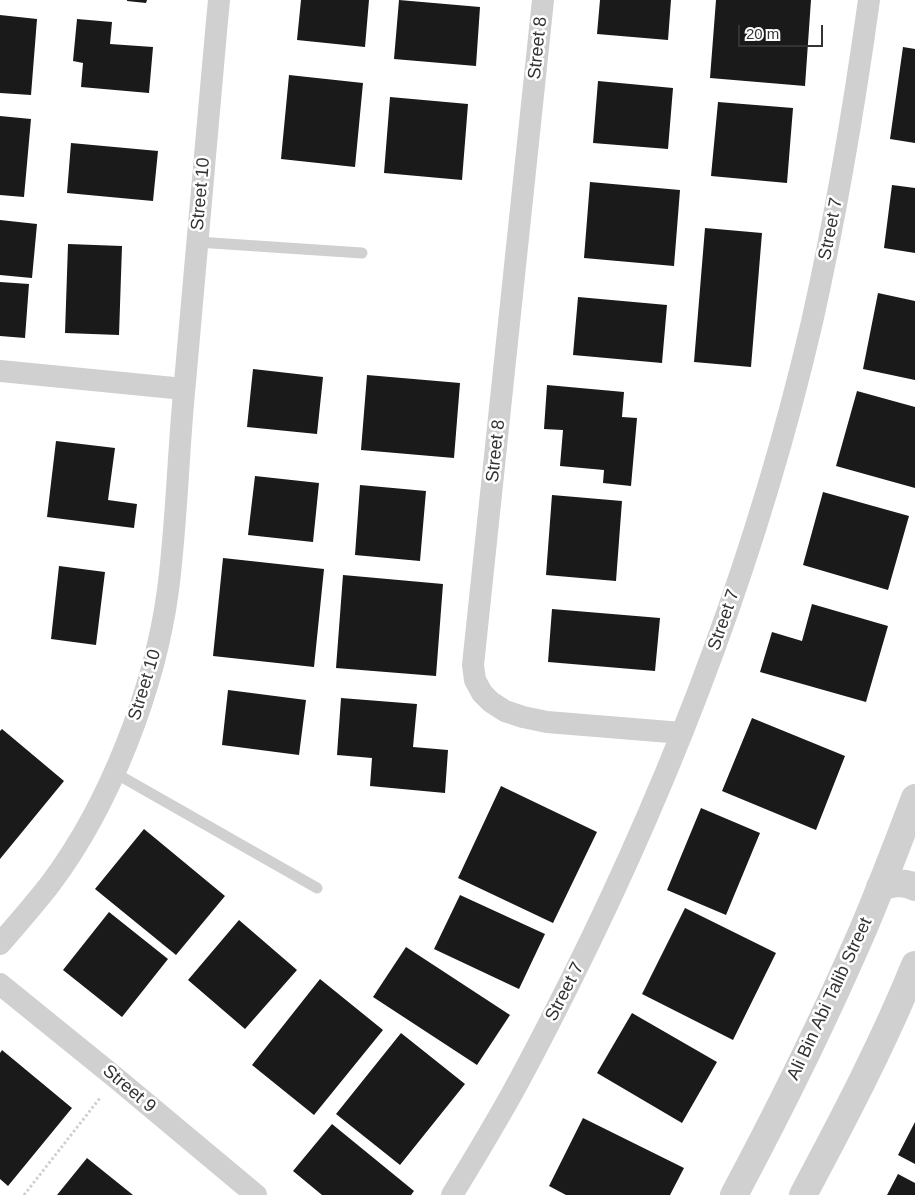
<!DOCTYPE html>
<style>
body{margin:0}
#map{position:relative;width:915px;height:1195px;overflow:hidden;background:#fff;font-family:Arial,sans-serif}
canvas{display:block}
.scale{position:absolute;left:738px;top:25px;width:85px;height:22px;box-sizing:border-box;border:2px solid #333;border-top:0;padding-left:6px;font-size:15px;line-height:18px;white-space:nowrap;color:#333;-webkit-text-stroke:4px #fff;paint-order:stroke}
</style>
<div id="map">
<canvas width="915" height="1195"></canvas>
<div class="scale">20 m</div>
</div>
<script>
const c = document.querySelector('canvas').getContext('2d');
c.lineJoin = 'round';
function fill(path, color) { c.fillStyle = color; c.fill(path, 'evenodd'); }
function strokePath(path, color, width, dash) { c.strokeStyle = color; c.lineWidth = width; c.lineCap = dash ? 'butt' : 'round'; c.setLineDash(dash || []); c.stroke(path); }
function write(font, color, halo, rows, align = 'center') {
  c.font = font + ' Arial,sans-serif'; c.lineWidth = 5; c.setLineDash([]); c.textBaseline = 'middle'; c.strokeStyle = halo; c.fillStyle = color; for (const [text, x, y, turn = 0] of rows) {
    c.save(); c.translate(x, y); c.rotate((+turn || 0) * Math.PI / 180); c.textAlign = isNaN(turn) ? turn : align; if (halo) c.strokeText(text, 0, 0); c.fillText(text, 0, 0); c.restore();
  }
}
const building = new Path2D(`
 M 127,0 L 147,0 L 146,3 L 127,1 Z
 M 301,0 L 369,0 L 365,47 L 297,40 Z
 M 399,0 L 480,7 L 476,66 L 394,59 Z
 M 600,0 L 671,0 L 668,40 L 597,34 Z
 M 716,0 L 811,0 L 805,86 L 710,78 Z
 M 0,15 L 37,19 L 31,95 L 0,93 Z
 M 77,19 L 112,22 L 110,44 L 153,47 L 149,93 L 81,87 L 83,63 L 73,61 Z
 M 903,47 L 915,49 L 915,143 L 890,139 Z
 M 289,75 L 363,83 L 355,167 L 281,159 Z
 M 598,81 L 673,88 L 668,149 L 593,143 Z
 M 390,97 L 468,104 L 462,180 L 384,173 Z
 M 718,102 L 793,108 L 787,183 L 711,176 Z
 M 0,116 L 31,119 L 24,197 L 0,195 Z
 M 71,143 L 158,151 L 153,201 L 67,193 Z
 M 590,182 L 680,190 L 674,266 L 584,258 Z
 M 892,185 L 915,188 L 915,253 L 884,248 Z
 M 0,220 L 37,224 L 32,278 L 0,275 Z
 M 705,228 L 762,233 L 751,367 L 694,362 Z
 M 68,244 L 122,246 L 119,335 L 65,333 Z
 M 0,282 L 29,284 L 25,338 L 0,336 Z
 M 878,293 L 915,301 L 915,380 L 863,369 Z
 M 578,297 L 667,305 L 662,363 L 573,355 Z
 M 253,369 L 323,377 L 317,434 L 247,427 Z
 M 367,375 L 460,383 L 454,458 L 361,450 Z
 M 547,385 L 624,392 L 622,417 L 637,418 L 631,486 L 603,483 L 604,470 L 560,466 L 563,430 L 544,429 Z
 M 857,391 L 915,407 L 915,488 L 836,466 Z
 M 56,441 L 115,448 L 108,500 L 137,504 L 134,528 L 47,517 Z
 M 255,476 L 319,483 L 313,542 L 248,535 Z
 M 360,485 L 426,491 L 420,561 L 355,555 Z
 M 823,492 L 909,516 L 888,590 L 803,565 Z
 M 552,495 L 622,501 L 616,581 L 546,575 Z
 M 223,558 L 324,569 L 314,667 L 213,656 Z
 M 59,566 L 105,572 L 96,645 L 51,639 Z
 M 343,575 L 443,584 L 436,676 L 336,668 Z
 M 812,604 L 888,626 L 866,702 L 760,672 L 772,632 L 802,641 Z
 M 552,609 L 660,618 L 655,671 L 548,662 Z
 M 228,690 L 306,700 L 299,755 L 222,745 Z
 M 341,698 L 417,704 L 413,747 L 448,750 L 445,793 L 370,786 L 372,758 L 337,755 Z
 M 752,718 L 845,756 L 816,830 L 722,791 Z
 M 2,729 L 64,781 L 0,859 L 0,731 Z
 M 501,786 L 597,832 L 553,923 L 458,878 Z
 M 701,808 L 760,833 L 726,915 L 667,890 Z
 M 144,829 L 225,896 L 176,955 L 95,889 Z
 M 460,895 L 545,934 L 519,989 L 434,949 Z
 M 685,908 L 776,953 L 733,1040 L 642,994 Z
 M 109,912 L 168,959 L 122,1017 L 63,970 Z
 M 239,920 L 297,970 L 245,1029 L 188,980 Z
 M 406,947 L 510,1015 L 477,1065 L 373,997 Z
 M 320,979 L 383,1030 L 314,1115 L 252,1065 Z
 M 632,1013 L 717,1062 L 682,1123 L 597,1073 Z
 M 401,1033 L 465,1084 L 400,1165 L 336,1114 Z
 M 2,1050 L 72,1108 L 8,1186 L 0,1179 L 0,1053 Z
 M 583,1118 L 684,1168 L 670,1195 L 566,1195 L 549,1186 Z
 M 915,1122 L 915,1164 L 898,1155 Z
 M 332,1124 L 414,1191 L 411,1195 L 322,1195 L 293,1171 Z
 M 87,1158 L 133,1195 L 57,1195 Z
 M 898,1174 L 915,1183 L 915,1195 L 887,1195 Z`);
const path = new Path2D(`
 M 24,1195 L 100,1098`);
const service = new Path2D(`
 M 197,242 L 362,253
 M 115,773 L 317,888`);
const minor = new Path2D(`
 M 543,0 L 473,665 L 475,680 L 482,693 L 491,702 L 505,711 L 523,717 L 547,722 L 682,733
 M 0,371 L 184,389
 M 0,944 C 17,924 35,904 51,883 C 110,804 155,688 168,590 C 177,521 178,451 185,382 C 196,254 207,127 219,0
 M 0,984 L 116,1078 L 256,1195
 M 452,1195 C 468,1169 483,1144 498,1118 C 524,1074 547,1028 570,982 C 675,772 759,550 812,322 C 836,215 854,108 869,0`);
const tertiary = new Path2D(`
 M 880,887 C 892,883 903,881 915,887
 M 734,1195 C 780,1109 823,1022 862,932 C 881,888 898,843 915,798
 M 803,1195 C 843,1120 883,1044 915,965`);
const streetNames = [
 ["Street 8",538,48,-84],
 ["Street 10",201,194,-85],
 ["Street 7",831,229,-79],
 ["Street 8",496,451,-84],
 ["Street 7",724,620,-71],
 ["Street 10",145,685,-73],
 ["Street 7",565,992,-63],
 ["Ali Bin Abi Talib Street",830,999,-65],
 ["Street 9",129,1089,40]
];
fill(building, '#1a1a1a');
strokePath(path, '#d0d0d0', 3, [2.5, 2.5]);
strokePath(service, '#d0d0d0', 11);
strokePath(minor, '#d0d0d0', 22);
strokePath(tertiary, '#d0d0d0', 28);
write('18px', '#333', '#fff', streetNames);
</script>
